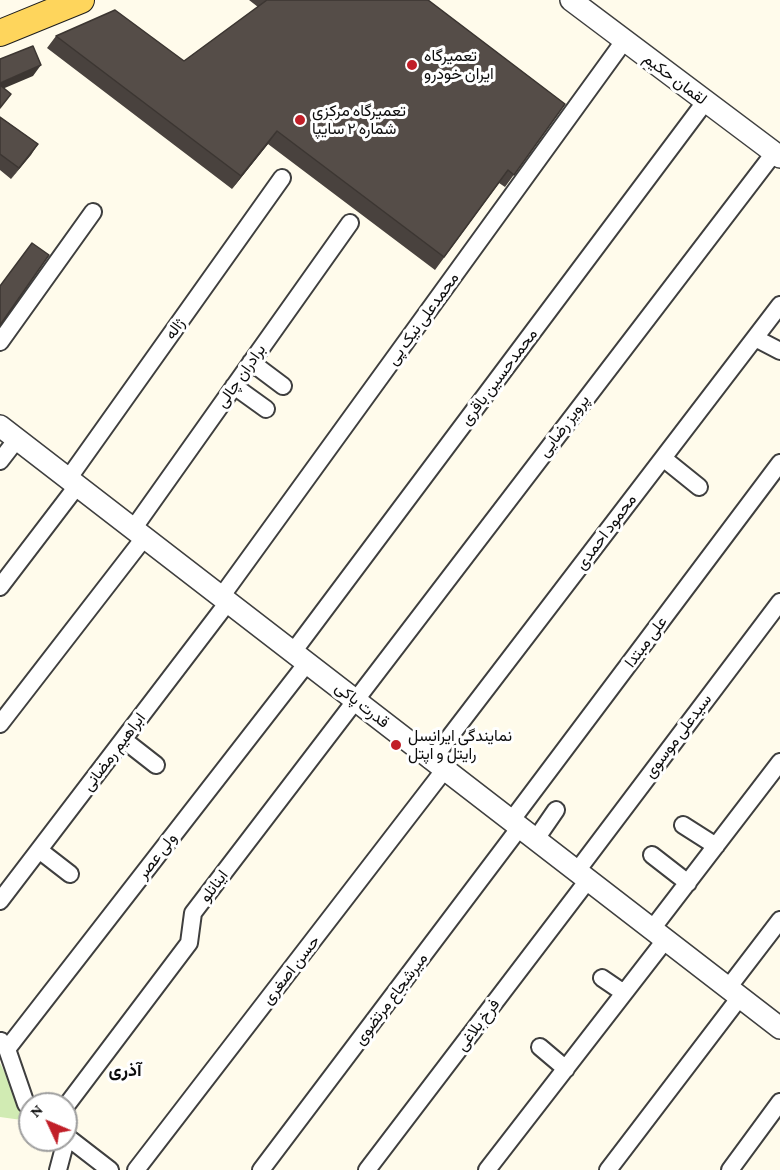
<!DOCTYPE html>
<meta charset="utf-8">
<style>
body{margin:0}
#map{position:relative;width:780px;height:1170px;overflow:hidden;background:#fffbeb;font-family:"Crimson Pro",serif}
canvas{display:block}
.north{position:absolute;left:18px;top:1092px;width:60px;height:60px;box-sizing:border-box;background:#fff;border:2px solid #9e9e9e;border-radius:50%;rotate:314deg;font-size:16px;font-weight:700;line-height:24px;text-align:center;color:#0c0c0c}
.north::after{content:'';display:block;margin:auto;width:21px;height:27px;background:#c11f28;clip-path:polygon(50% 0,100% 100%,50% 72%,0 100%)}
</style>
<div id="map">
<canvas width="780" height="1170"></canvas>
<div class="north">N</div>
</div>
<script>
const c = document.querySelector('canvas').getContext('2d');
c.lineJoin = 'round';
function fill(path, color) { c.fillStyle = color; c.fill(path, 'evenodd'); }
function strokePath(path, color, width, dash) { c.strokeStyle = color; c.lineWidth = width; c.lineCap = dash ? 'butt' : 'round'; c.setLineDash(dash || []); c.stroke(path); }
function write(font, color, halo, rows, align = 'center') {
  c.font = font + ' "Crimson Pro",Vazirmatn,serif'; c.lineWidth = 6; c.setLineDash([]); c.textBaseline = 'middle'; c.strokeStyle = halo; c.fillStyle = color; for (const [text, x, y, turn = 0] of rows) {
    c.save(); c.translate(x, y); c.rotate((+turn || 0) * Math.PI / 180); c.textAlign = isNaN(turn) ? turn : align; if (halo) c.strokeText(text, 0, 0); c.fillText(text, 0, 0); c.restore();
  }
}
const green = new Path2D(`
 M 0,1063 L 29,1121 L 0,1117 Z`);
const minor = new Path2D(`
 M 755,338 L 780,351
 M 0,342 L 93,212
 M 251,362 L 283,386
 M 234,386 L 266,409
 M 663,458 L 699,487
 M 0,461 L 17,439
 M 68,479 L 282,178
 M 133,529 L 350,223
 M 0,587 L 77,486
 M 221,597 L 624,41
 M 293,652 L 705,102
 M 0,724 L 144,538
 M 124,740 L 156,765
 M 432,760 L 780,305
 M 511,821 L 780,463
 M 683,825 L 716,846
 M 536,839 L 556,810
 M 39,850 L 70,874
 M 652,855 L 688,883
 M 577,871 L 780,602
 M 0,901 L 228,602
 M 652,929 L 780,762
 M 602,978 L 624,993
 M 728,988 L 780,920
 M 1,1041 L 7,1049 L 26,1104 L 30,1107
 M 540,1047 L 566,1069
 M 7,1049 L 307,663
 M 66,1106 L 189,943 L 193,913 L 774,153
 M 66,1136 L 110,1170
 M 58,1170 L 66,1140
 M 136,1170 L 445,769
 M 261,1170 L 520,827
 M 367,1170 L 588,880
 M 487,1170 L 666,939
 M 608,1170 L 740,997
 M 730,1170 L 780,1102`);
const tertiary = new Path2D(`
 M 571,0 L 780,157
 M 0,426 L 780,1028`);
const primary = new Path2D(`
 M 0,33 L 81,0`);
const wall = new Path2D(`
 M 249,0 L 428,0 L 565,104 L 505,187 L 499,183 L 435,270 L 268,144 L 232,189 L 47,48 L 56,36 L 184,61 L 258,7 Z
 M 0,117 L 38,144 L 11,179 L 0,170 Z`);
const shadedWall = new Path2D(`
 M 41,65 L 33,76 L 0,90 L 0,83 Z
 M 277,131 L 268,144 L 232,189 L 241,176 Z
 M 38,144 L 31,155 L 11,179 L 19,168 Z`);
const building = new Path2D(`
 M 267,0 L 428,0 L 565,104 L 514,175 L 508,170 L 444,257 L 277,131 L 241,176 L 56,36 L 115,10 L 184,61 Z
 M 33,46 L 41,65 L 0,83 L 0,59 Z
 M 0,85 L 11,94 L 0,108 Z
 M 0,117 L 38,144 L 19,168 L 0,154 Z
 M 32,243 L 49,255 L 0,325 L 0,286 Z`);
const markers = [
 [412,65,6,"#c11f28"],
 [300,120,6,"#c11f28"],
 [396,745,6,"#c11f28"]
];
const poiNames = [
 ["تعمیرگاه",424,56],
 ["ایران خودرو",424,74],
 ["تعمیرگاه مرکزی",312,111],
 ["شماره ۲ سایپا",312,129],
 ["نمایندگی ایرانسل",408,736],
 ["رایتل و اپتل",408,754]
];
const streetNames = [
 ["لقمان حکیم",675,79,37],
 ["محمدعلی نیک پی",423,319,-54],
 ["ژاله",175,329,-55],
 ["برادران چالی",241,376,-55],
 ["محمدحسین باقری",499,377,-53],
 ["پرویز رضایی",564,426,-53],
 ["محمود احمدی",606,532,-53],
 ["علی مبتدا",646,642,-53],
 ["قدرت پاکی",362,705,38],
 ["سیدعلی موسوی",678,736,-53],
 ["ابراهیم رمضانی",114,752,-53],
 ["ولی عصر",157,856,-52],
 ["اینانلو",214,886,-53],
 ["حسن اصغری",291,970,-52],
 ["میرشجاع مرتضوی",391,999,-53],
 ["فرخ بلاغی",478,1025,-53]
];
const neighbourhoodNames = [
 ["آذری",125,1070]
];
fill(green, '#d1ebb3');
strokePath(minor, '#3f3f3f', 20);
strokePath(tertiary, '#3f3f3f', 24);
strokePath(primary, '#1d1d1d', 28);
strokePath(minor, '#fff', 16);
strokePath(tertiary, '#fff', 21);
strokePath(primary, '#fed55c', 26);
fill(wall, '#49423e');
fill(shadedWall, '#3c3632');
fill(building, '#554d48');
strokePath(building, '#3c3632', 1.5);
for (const [x, y, r, color] of markers) { const dot = new Path2D(); dot.arc(x, y, r, 0, 2 * Math.PI); c.fillStyle = color; c.fill(dot); strokePath(dot, '#fff', 2); }
write('16px', '#0c0c0c', '#fff', poiNames, 'left');
write('16px', '#0c0c0c', '#fff', streetNames);
write('bold 18px', '#0c0c0c', '#fff', neighbourhoodNames);
</script>
